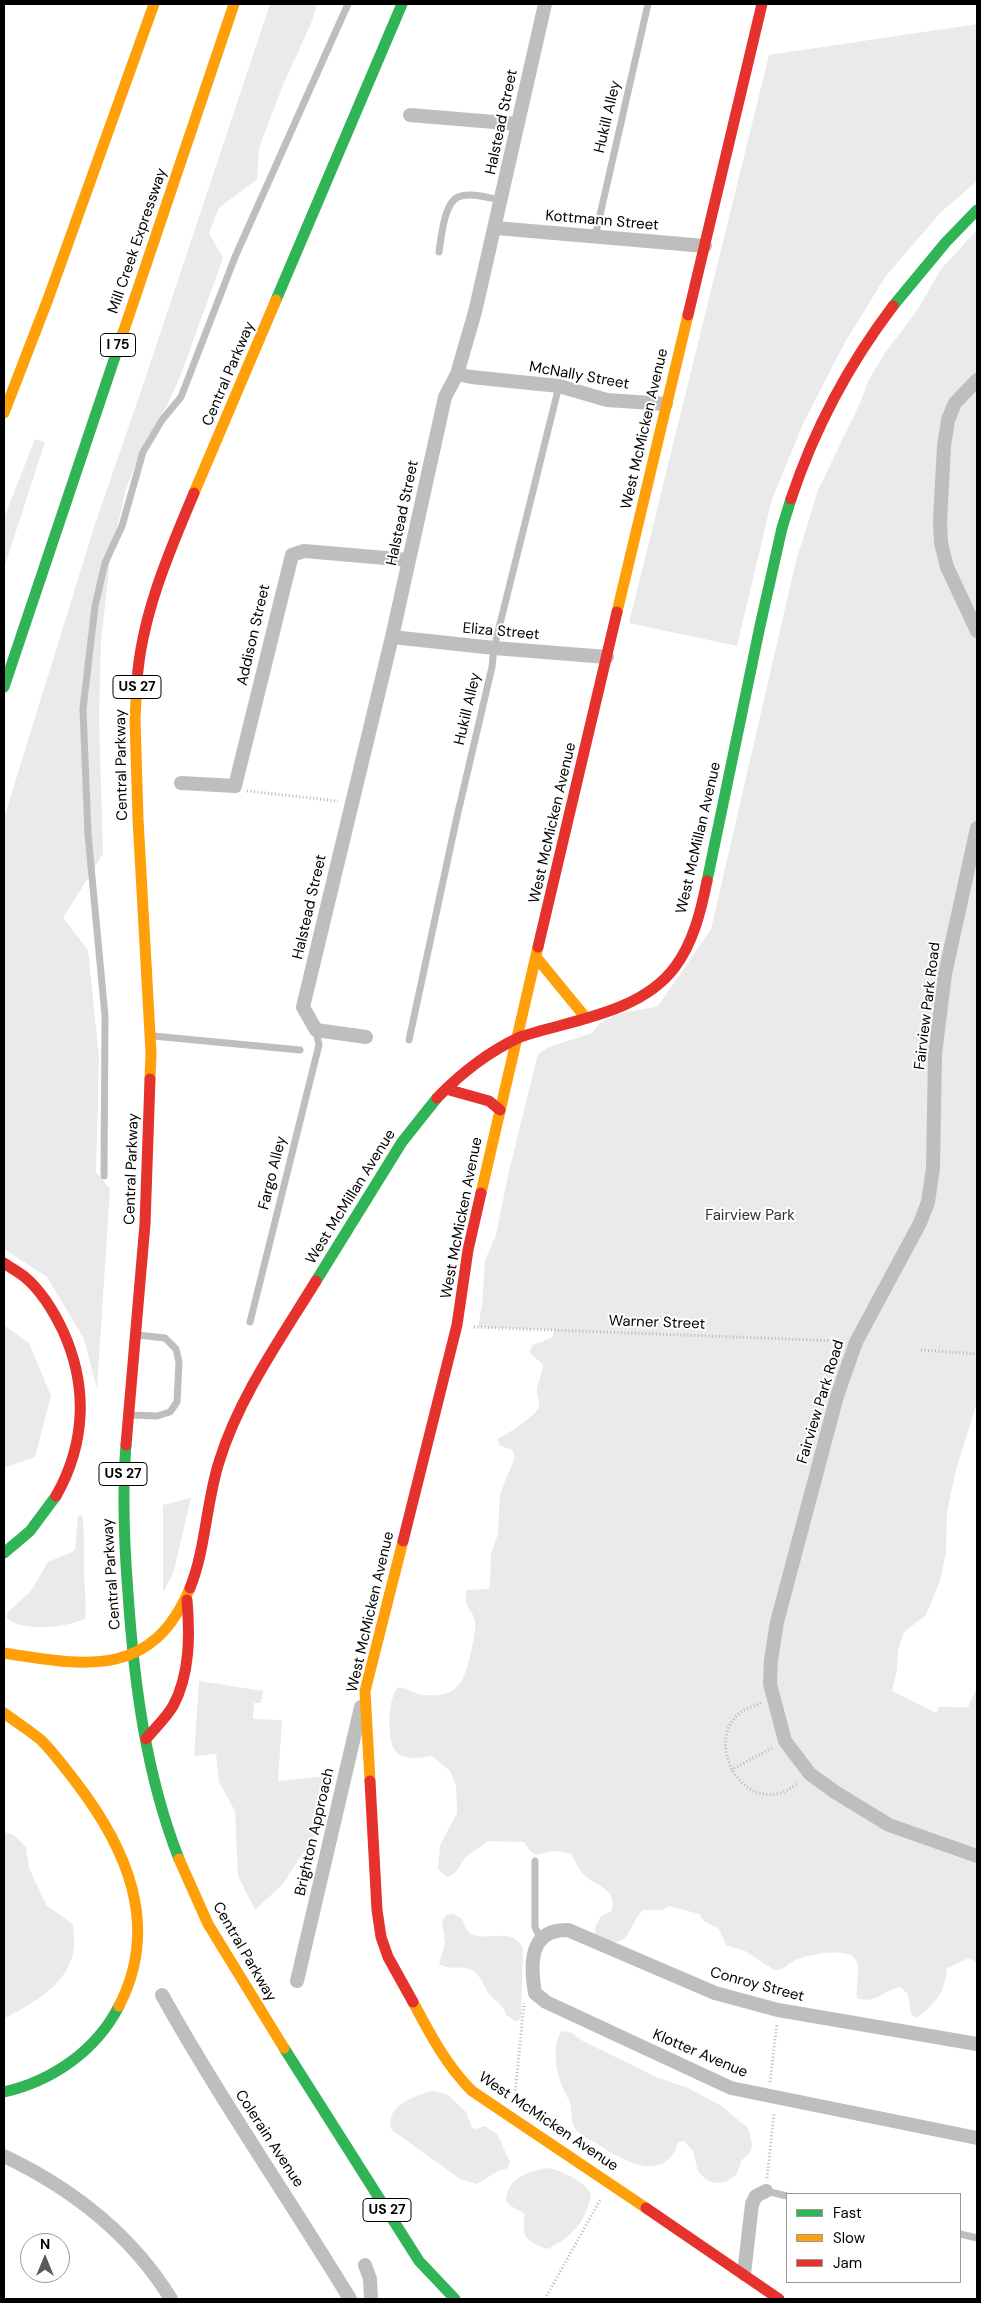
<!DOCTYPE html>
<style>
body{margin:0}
#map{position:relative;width:981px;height:2303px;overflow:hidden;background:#fff;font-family:"DM Sans",sans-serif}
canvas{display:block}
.frame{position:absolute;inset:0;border:5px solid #000;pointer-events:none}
.legend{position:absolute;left:786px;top:2193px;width:175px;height:90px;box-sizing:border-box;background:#fff;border:1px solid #999;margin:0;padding:6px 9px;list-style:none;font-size:15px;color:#000}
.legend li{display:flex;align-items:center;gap:10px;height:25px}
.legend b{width:25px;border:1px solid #999}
.north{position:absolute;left:20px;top:2233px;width:50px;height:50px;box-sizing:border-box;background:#fff;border:1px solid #999;border-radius:50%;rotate:0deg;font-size:14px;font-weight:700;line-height:20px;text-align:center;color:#000}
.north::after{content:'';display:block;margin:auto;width:18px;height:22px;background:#595959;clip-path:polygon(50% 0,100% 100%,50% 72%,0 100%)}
</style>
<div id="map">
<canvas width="981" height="2303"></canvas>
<div class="frame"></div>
<ul class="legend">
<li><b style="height:6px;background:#30b455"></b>Fast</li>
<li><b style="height:6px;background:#ff9f0a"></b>Slow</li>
<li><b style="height:6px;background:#e5322d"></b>Jam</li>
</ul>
<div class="north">N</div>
</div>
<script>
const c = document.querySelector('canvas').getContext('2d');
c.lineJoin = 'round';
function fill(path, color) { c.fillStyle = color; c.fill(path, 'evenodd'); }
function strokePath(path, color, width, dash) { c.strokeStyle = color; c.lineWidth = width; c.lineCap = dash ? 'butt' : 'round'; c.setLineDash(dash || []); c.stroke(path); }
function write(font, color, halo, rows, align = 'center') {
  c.font = font + ' "DM Sans",sans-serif'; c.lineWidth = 4; c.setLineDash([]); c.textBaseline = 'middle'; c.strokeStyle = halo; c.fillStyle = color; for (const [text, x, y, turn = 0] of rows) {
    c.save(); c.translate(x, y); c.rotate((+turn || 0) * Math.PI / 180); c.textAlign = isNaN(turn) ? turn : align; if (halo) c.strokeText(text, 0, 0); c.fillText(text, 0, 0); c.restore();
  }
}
const green = new Path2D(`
 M 270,4 L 317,4 L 312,21 L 283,85 L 259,148 L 257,179 L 219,208 L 209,233 L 223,258 L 182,372 L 167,406 L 145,441 L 126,489 L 110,560 L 101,642 L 99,718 L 103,854 L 63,918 L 88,950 L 99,1057 L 96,1172 L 110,1189 L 97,1389 L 84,1339 L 47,1277 L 4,1249 L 4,818 L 95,524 L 139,397 Z
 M 977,24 L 977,181 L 940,213 L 885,277 L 844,344 L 804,422 L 772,499 L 737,646 L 629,623 L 769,55 Z
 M 977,230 L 977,1402 L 956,1470 L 947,1512 L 946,1552 L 940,1581 L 926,1615 L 904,1632 L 898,1650 L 897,1670 L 892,1691 L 936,1713 L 939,1707 C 951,1705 956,1709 968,1707 L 976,1690 L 977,1691 L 977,1963 L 969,1958 L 947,1968 C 944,1995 937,2001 917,2018 L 911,2014 L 908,1995 L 901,1987 C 884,1989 876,2005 857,1998 C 856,1988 860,1969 857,1962 C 851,1945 807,1955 795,1960 C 788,1964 782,1971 774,1970 L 745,1951 L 726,1945 L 719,1929 L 705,1922 L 699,1914 L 669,1906 L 662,1910 L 643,1910 C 627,1925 630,1956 596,1935 L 595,1928 L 601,1916 L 612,1911 C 616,1887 598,1888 584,1875 C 579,1870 575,1861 571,1854 C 566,1853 560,1851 555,1851 C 536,1853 536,1861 524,1842 L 487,1841 C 482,1848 475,1849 468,1855 C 460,1862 458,1875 447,1877 L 438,1869 L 440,1845 L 457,1813 L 456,1785 L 450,1771 L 432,1756 C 421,1757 407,1761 397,1753 C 386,1744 387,1695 399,1687 C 408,1688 416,1695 425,1695 C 459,1698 464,1681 471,1652 C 473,1642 476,1632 475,1622 C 473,1608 462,1607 467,1590 L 488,1589 L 490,1585 L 491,1553 L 498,1534 L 500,1494 L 515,1457 L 512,1450 L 501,1446 L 497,1439 C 505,1436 538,1414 539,1407 C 540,1401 536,1394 537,1388 C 539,1380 542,1374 543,1365 L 529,1352 L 533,1345 L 553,1337 L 554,1330 L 478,1327 L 482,1305 L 485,1260 L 496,1235 L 509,1171 L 538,1054 L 549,1047 L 592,1033 C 605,1011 636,1012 658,1006 L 711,929 L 796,561 L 818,490 L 860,403 L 869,379 L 885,353 L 918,309 L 941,269 Z
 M 35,439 L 45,442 L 4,568 L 4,518 Z
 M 4,1325 L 29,1343 L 51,1396 L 35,1457 L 4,1468 Z
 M 191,1498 L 173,1574 L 163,1592 L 163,1505 Z
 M 82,1515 C 85,1534 84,1552 84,1571 C 84,1588 87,1602 85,1619 C 68,1627 19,1633 6,1617 L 9,1611 L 31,1591 L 48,1562 L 72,1552 L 75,1549 L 78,1516 Z
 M 199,1681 L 263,1691 L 261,1703 L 254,1703 L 253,1719 L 282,1720 L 278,1781 L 335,1775 L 315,1835 L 282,1885 L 255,1910 L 238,1876 L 235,1811 L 219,1782 L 216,1754 L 194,1756 Z
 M 4,1832 L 14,1835 L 26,1847 L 29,1868 L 46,1905 L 73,1924 C 73,1931 75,1940 74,1947 C 70,1985 32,2003 4,2019 Z
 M 453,1914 L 461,1918 C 465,1923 465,1931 471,1934 C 488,1942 511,1926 523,1948 L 521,2018 L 517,2022 L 506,2015 C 504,2004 496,2003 489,1994 C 482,1984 481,1972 466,1968 C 457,1966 448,1970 439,1964 L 445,1943 L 442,1922 L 446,1915 Z
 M 562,2031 L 572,2033 L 583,2041 L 656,2077 L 688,2088 L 720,2105 L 748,2128 L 752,2143 L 751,2151 L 742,2160 L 737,2174 L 726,2182 L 714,2183 L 706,2180 L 698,2171 L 693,2151 L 684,2141 L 678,2142 C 666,2185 623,2161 597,2144 C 591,2140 583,2137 578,2132 C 569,2122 573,2114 570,2103 C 568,2097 564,2092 562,2086 C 556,2070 551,2045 562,2031 Z
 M 433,2091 L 447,2094 L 466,2112 L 472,2128 L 476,2129 L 484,2126 L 497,2134 L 510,2162 L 508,2168 L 498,2171 L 477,2184 L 460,2179 L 392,2130 C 383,2106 416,2095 433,2091 Z
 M 550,2168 C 565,2173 583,2180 591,2194 C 587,2220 571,2239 547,2249 C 526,2241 521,2237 525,2214 L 509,2205 L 506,2200 C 508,2177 530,2170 550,2168 Z`);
const path = new Path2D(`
 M 247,791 L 338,801
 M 474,1327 L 840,1341
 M 921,1350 L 977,1354
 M 761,1703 C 755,1706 745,1708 740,1713 C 707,1738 735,1802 777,1794 C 784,1793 793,1787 798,1783
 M 731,1770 L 772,1748
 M 770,2082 L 777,2023
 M 515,2094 L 524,2003
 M 767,2178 L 774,2112
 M 545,2299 L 600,2200`);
const lane = new Path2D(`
 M 595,237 L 648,4
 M 439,252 C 441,239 444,203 458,197 C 470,192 489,198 501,200
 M 153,1036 L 300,1050
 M 409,1040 L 456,821 L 492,667 L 494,648 L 559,386
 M 104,1176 L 105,1016 L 88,834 L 83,709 L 95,606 L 105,563 L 122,526 L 143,452 L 162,420 L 181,397 L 235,257 L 348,4
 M 250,1322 L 319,1045 L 316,1030
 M 130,1415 L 157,1416 L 170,1412 L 177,1402 L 179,1362 L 176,1349 L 165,1338 L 138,1335
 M 535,1861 L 535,1927 L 540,1938
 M 766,2191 L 787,2196
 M 960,2234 L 977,2238`);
const street = new Path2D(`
 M 410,115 L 518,124
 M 496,228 L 705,246
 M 457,374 L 471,377 L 559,386 L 607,400 L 666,404
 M 977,380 L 955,403 L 948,420 L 944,446 L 940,521 L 941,543 L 947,567 L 977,631
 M 392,637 L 494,648 L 607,657
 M 181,783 L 235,786 L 292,555 L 304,551 L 409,560
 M 977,828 L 945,974 L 935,1054 L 933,1168 L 928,1202 L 920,1223 L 856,1342 L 837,1396 L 777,1622 L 771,1660 L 770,1684 L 785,1741 L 810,1774 L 835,1792 L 889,1825 L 977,1856
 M 366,1037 L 316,1030 L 303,1007 L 392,637 L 445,397 L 457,374 L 475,312 L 545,4
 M 297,1981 L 361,1707
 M 162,1995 C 220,2099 288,2197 350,2299
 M 977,2044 L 778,2010 L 715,1993 L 568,1930 C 529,1929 530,1964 535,1993 L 546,2002 L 731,2088 L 977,2138
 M 4,2156 C 73,2189 131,2234 171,2299
 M 365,2265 L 370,2279 L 371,2299
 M 744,2274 L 752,2204 L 756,2196 L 766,2191`);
const fast = new Path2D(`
 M 276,300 L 402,4
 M 893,306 L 946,242 L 977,210
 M 4,687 L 123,333
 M 707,881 L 760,626 L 782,528 L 791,499
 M 316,1281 L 402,1142 L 437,1098
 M 126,1445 C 122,1495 124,1543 128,1593 C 134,1683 146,1775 179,1859
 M 4,1553 L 30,1531 L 56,1496
 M 284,2048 L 419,2261 L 455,2299
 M 4,2092 C 52,2081 96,2051 119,2006`);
const slow = new Path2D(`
 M 123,333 L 234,4
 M 4,413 L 48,299 L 154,4
 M 194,493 L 276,300
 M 617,612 L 688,315
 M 137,682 L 135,719 L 138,819 L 151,1053 L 150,1079
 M 536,957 L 586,1018
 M 481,1193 L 538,947
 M 4,1653 C 86,1666 152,1679 190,1588
 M 4,1713 C 16,1722 29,1730 41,1740 C 54,1753 64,1767 75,1781 C 126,1847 161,1925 119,2006
 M 370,1781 L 365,1691 L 403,1541
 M 179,1859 L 208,1924 L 284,2048
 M 413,2002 C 430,2034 446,2065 472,2091 L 646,2208`);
const jam = new Path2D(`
 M 688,315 L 762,4
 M 791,499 C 814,430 849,364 893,306
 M 137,682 C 141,617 169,552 194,493
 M 538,947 L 617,612
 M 446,1089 L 489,1101 L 500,1110
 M 437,1098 C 461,1073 488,1052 520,1037 C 571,1020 641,1013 675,967 C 693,943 701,911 707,881
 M 4,1263 C 11,1268 19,1272 26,1278 C 42,1292 54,1312 63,1331 C 88,1386 86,1443 56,1496
 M 126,1445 L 145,1224 L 150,1079
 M 403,1541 L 457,1325 L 468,1250 L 481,1193
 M 190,1588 C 206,1548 206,1503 219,1462 C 239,1397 281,1338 316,1281
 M 146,1739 C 155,1728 166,1718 173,1706 C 190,1675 190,1635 187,1600
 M 370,1781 L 377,1910 L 381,1937 L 388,1957 L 413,2002
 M 646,2208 L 779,2299`);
const shields = [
 [118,345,35],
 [137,687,48],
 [123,1474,48],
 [387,2210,48]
];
const shieldNames = [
 ["I 75",118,345],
 ["US 27",137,687],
 ["US 27",123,1474],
 ["US 27",387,2210]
];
const streetNames = [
 ["Hukill Alley",608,117,-77],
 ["Halstead Street",502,122,-78],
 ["Kottmann Street",602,221,5],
 ["Mill Creek Expressway",138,241,-71],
 ["Central Parkway",229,374,-67],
 ["McNally Street",579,376,10],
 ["West McMicken Avenue",645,429,-77],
 ["Halstead Street",403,513,-78],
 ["Eliza Street",501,632,5],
 ["Addison Street",254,635,-77],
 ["Hukill Alley",468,709,-77],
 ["Central Parkway",122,765,-91],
 ["West McMicken Avenue",553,823,-77],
 ["West McMillan Avenue",699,838,-77],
 ["Halstead Street",310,907,-77],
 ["Fairview Park Road",928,1006,-83],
 ["Central Parkway",132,1169,-88],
 ["Fargo Alley",273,1173,-76],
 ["West McMillan Avenue",351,1197,-58],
 ["West McMicken Avenue",462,1218,-79],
 ["Warner Street",657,1323,2],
 ["Fairview Park Road",821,1402,-73],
 ["Central Parkway",112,1574,-94],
 ["West McMicken Avenue",371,1612,-77],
 ["Brighton Approach",315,1832,-77],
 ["Central Parkway",244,1952,60],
 ["Conroy Street",757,1985,15],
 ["Klotter Avenue",700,2054,23],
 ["West McMicken Avenue",548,2122,34],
 ["Colerain Avenue",269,2139,57]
];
const parkNames = [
 ["Fairview Park",750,1216]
];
fill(green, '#eaeaea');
strokePath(path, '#b8b8b8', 3, [1, 2.5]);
strokePath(lane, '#bebebe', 7);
strokePath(street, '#bebebe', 14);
strokePath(fast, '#30b455', 11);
strokePath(slow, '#ff9f0a', 11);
strokePath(jam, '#e5322d', 11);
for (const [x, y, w] of shields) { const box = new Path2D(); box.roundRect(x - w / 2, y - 11.5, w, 23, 4); c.fillStyle = '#fff'; c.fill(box); strokePath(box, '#000', 1); }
write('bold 14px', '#000', null, shieldNames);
write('15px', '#000', '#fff', streetNames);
write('15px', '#303030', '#fff', parkNames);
</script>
